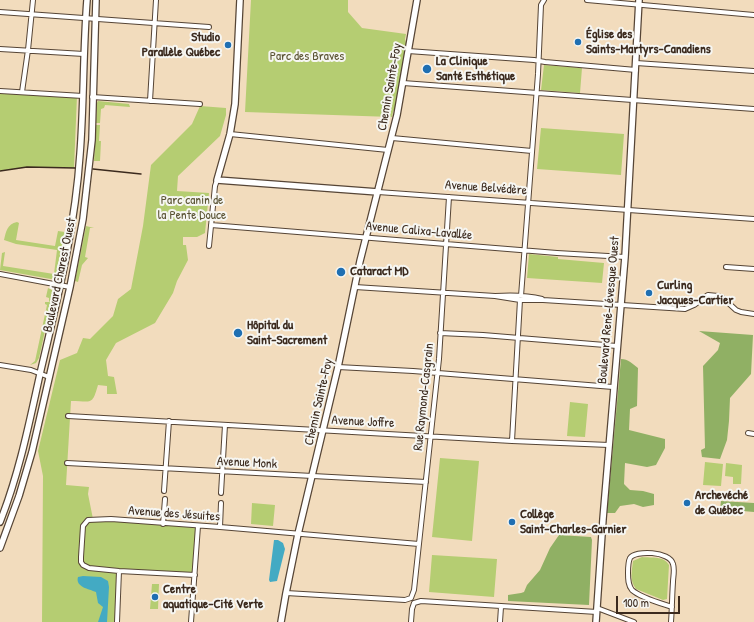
<!DOCTYPE html>
<meta charset="utf-8">
<style>
body{margin:0}
#map{position:relative;width:754px;height:622px;overflow:hidden;background:#f2dcbd;font-family:"Patrick Hand",sans-serif}
canvas{display:block}
.scale{position:absolute;left:616px;top:596px;width:64px;height:18px;box-sizing:border-box;border:2px solid #3b2a1e;border-top:0;padding-left:5px;font-size:12px;line-height:14px;white-space:nowrap;color:#3b2a1e;-webkit-text-stroke:3px #f6f6f2;paint-order:stroke}
</style>
<div id="map">
<canvas width="754" height="622"></canvas>
<div class="scale">100 m</div>
</div>
<script>
const c = document.querySelector('canvas').getContext('2d');
c.lineJoin = 'round';
function fill(path, color) { c.fillStyle = color; c.fill(path, 'evenodd'); }
function strokePath(path, color, width, dash) { c.strokeStyle = color; c.lineWidth = width; c.lineCap = dash ? 'butt' : 'round'; c.setLineDash(dash || []); c.stroke(path); }
function write(font, color, halo, rows, align = 'center') {
  c.font = font + ' "Patrick Hand",sans-serif'; c.lineWidth = 4; c.setLineDash([]); c.textBaseline = 'middle'; c.strokeStyle = halo; c.fillStyle = color; for (const [text, x, y, turn = 0] of rows) {
    c.save(); c.translate(x, y); c.rotate((+turn || 0) * Math.PI / 180); c.textAlign = isNaN(turn) ? turn : align; if (halo) c.strokeText(text, 0, 0); c.fillText(text, 0, 0); c.restore();
  }
}
const green = new Path2D(`
 M 251,0 L 348,0 L 348,12 L 362,28 L 406,34 L 405,39 L 408,51 L 401,96 L 393,112 L 392,117 L 245,112 Z
 M 544,65 L 582,68 L 580,93 L 541,90 Z
 M 0,91 L 77,96 L 74,168 C 49,167 25,166 0,171 Z
 M 98,101 L 129,104 L 130,107 L 105,105 L 104,108 L 101,109 L 100,123 L 96,123 L 97,103 Z
 M 200,106 L 226,108 L 226,115 L 220,136 L 178,176 L 177,191 L 209,193 L 205,233 L 197,237 L 183,237 L 183,245 L 186,245 L 188,260 L 177,281 L 173,293 L 155,323 L 116,343 L 106,360 L 108,376 L 114,377 L 117,394 L 107,394 L 107,386 L 98,385 C 92,406 92,401 71,401 L 66,485 L 89,487 L 88,494 L 93,519 L 198,526 L 195,575 L 119,571 L 117,622 L 42,622 L 43,476 L 38,451 L 60,360 L 77,353 L 83,338 L 90,339 L 113,316 L 118,299 L 131,289 L 143,226 L 151,165 L 192,124 Z
 M 96,125 L 100,125 L 99,141 L 101,141 L 100,161 L 94,161 Z
 M 541,128 L 624,134 L 621,175 L 537,169 Z
 M 17,222 L 19,223 L 16,240 L 55,246 L 58,231 L 65,232 L 58,275 L 55,278 L 51,279 L 0,270 L 2,253 L 5,252 L 3,266 L 54,274 L 57,250 L 16,244 L 4,240 C 6,232 7,224 17,222 Z
 M 86,226 L 94,228 L 90,228 L 85,257 L 88,258 L 82,265 L 78,282 L 75,281 Z
 M 529,254 L 558,257 L 558,259 L 604,263 L 602,283 L 527,278 Z
 M 48,288 L 52,290 L 53,295 L 39,358 L 36,363 L 30,365 L 35,361 L 47,305 L 45,304 L 45,302 L 49,302 L 49,298 L 46,297 Z
 M 570,402 L 588,404 L 585,437 L 567,436 Z
 M 440,458 L 479,461 L 472,541 L 432,537 Z
 M 705,462 L 723,464 L 721,486 L 703,485 Z
 M 726,463 L 742,465 L 741,484 L 733,484 L 733,477 L 725,476 Z
 M 252,503 L 275,505 L 273,526 L 251,524 Z
 M 432,555 L 497,559 L 494,597 L 429,592 Z
 M 642,557 C 652,558 664,556 669,565 L 667,599 L 663,600 L 636,589 C 629,580 632,571 633,561 Z
 M 152,584 L 159,584 L 158,609 L 150,609 Z`);
const forest = new Path2D(`
 M 699,331 L 753,335 L 751,374 L 730,398 L 729,421 L 727,440 L 720,459 L 702,457 L 701,450 L 705,448 L 703,366 L 718,350 L 720,343 Z
 M 621,359 C 628,359 633,364 638,368 L 637,406 L 630,409 L 629,430 L 665,439 L 665,448 L 656,465 L 647,467 L 625,463 L 624,484 L 630,490 L 643,491 L 654,494 L 654,505 L 643,507 L 634,504 L 620,506 L 615,513 L 607,513 Z
 M 721,501 L 754,503 L 754,512 L 720,509 Z
 M 559,535 L 591,537 L 592,540 L 589,605 L 508,601 L 508,595 L 521,593 L 524,592 L 527,585 L 540,570 L 550,548 Z`);
const water = new Path2D(`
 M 274,540 L 278,540 L 283,543 L 285,549 L 277,581 L 270,582 L 269,580 Z
 M 83,576 L 101,577 L 108,581 L 109,587 L 107,622 L 98,622 L 103,607 L 98,603 L 96,592 C 89,589 75,587 78,577 Z`);
const minor = new Path2D(`
 M 587,0 L 754,15
 M 0,12 L 209,27
 M 0,49 L 84,54
 M 408,51 L 534,60 L 545,62 L 636,70
 M 636,63 L 754,71
 M 403,83 L 754,109
 M 0,91 L 83,96
 M 22,92 L 28,50 L 33,0
 M 92,97 L 200,104
 M 150,101 L 156,0
 M 230,134 L 388,150
 M 392,138 L 532,151
 M 378,192 L 754,219
 M 211,225 L 557,253 L 625,257
 M 209,246 L 215,186 L 217,180
 M 726,267 L 754,269
 M 0,274 L 70,287
 M 355,287 L 495,296 C 510,295 527,295 542,299
 M 495,296 L 520,300 L 543,300 L 685,309 L 694,305 L 708,295 L 718,296 L 724,299 L 736,310 L 741,312 L 754,314
 M 521,296 L 538,74 L 541,5 L 544,0
 M 440,333 L 483,335 L 617,346
 M 0,365 L 31,370 L 49,377
 M 338,367 L 413,371 L 613,387
 M 68,416 L 512,441 L 609,445
 M 748,433 L 754,434
 M 512,441 L 520,300
 M 67,463 L 426,482
 M 164,491 L 169,421
 M 221,493 L 225,425
 M 163,524 L 165,499
 M 220,527 L 221,503
 M 195,575 L 119,571 L 89,568 L 83,565 L 81,562 L 81,557 L 83,526 L 88,520 L 111,519 L 220,527 L 419,544
 M 286,593 L 405,600 L 411,598 L 414,590 L 439,359 L 449,197
 M 597,608 L 634,622
 M 117,622 L 119,571
 M 191,622 L 198,526
 M 411,622 L 412,609 L 414,603 L 421,601 L 597,612
 M 500,622 L 501,607
 M 671,622 C 672,609 672,596 673,582 C 673,577 675,570 673,564 C 670,551 635,550 630,558 C 628,562 628,569 628,573 C 628,579 628,585 632,590 C 641,598 660,603 672,607`);
const major = new Path2D(`
 M 240,0 L 235,104 L 230,134 L 217,180 L 378,192
 M 0,522 C 19,474 29,424 40,374 C 57,301 75,229 80,154 C 84,103 83,51 87,0
 M 0,548 L 19,496 L 32,452 L 70,287 L 83,219 L 92,140 L 96,0
 M 281,622 L 286,593 L 298,534 L 338,367 L 360,261 L 397,115 L 417,0
 M 596,622 L 603,519 L 625,257 L 639,0`);
const rail = new Path2D(`
 M 93,169 L 141,174
 M 0,171 L 27,167 L 75,168`);
const markers = [
 [578,42,4,"#1f6fb2"],
 [228,45,4,"#1f6fb2"],
 [427,69,5,"#1f6fb2"],
 [341,272,5,"#1f6fb2"],
 [649,293,4,"#1f6fb2"],
 [238,333,5,"#1f6fb2"],
 [687,503,4,"#1f6fb2"],
 [512,522,4,"#1f6fb2"],
 [155,597,4,"#1f6fb2"]
];
const poiNames = [
 ["Église des",586,35],
 ["Saints-Martyrs-Canadiens",586,50],
 ["Studio",220,38,"right"],
 ["Parallèle Québec",220,53,"right"],
 ["La Clinique",436,62],
 ["Santé Esthétique",436,77],
 ["Cataract MD",350,272],
 ["Curling",657,286],
 ["Jacques-Cartier",657,301],
 ["Hôpital du",247,326],
 ["Saint-Sacrement",247,341],
 ["Archevéché",695,496],
 ["de Québec",695,511],
 ["Collège",520,515],
 ["Saint-Charles-Garnier",520,530],
 ["Centre",163,590],
 ["aquatique-Cité Verte",163,605]
];
const parkNames = [
 ["Parc des Braves",307,57],
 ["Parc canin de",192,201],
 ["la Pente Douce",192,216]
];
const streetNames = [
 ["Chemin Sainte-Foy",390,87,-80],
 ["Avenue Belvédère",486,188,4],
 ["Avenue Calixa-Lavallée",419,231,5],
 ["Boulevard Charest Ouest",60,275,-78],
 ["Boulevard René-Lévesque Ouest",609,310,-85],
 ["Rue Raymond-Casgrain",424,397,-84],
 ["Chemin Sainte-Foy",319,402,-77],
 ["Avenue Joffre",363,422,3],
 ["Avenue Monk",247,463,3],
 ["Avenue des Jésuites",174,514,4]
];
fill(green, '#b5cd72');
fill(forest, '#90b064');
fill(water, '#43aac3');
strokePath(minor, '#564536', 6);
strokePath(major, '#564536', 8);
strokePath(minor, '#fff', 4);
strokePath(major, '#fff', 5.5);
strokePath(rail, '#3b2a1e', 1.5);
for (const [x, y, r, color] of markers) { const dot = new Path2D(); dot.arc(x, y, r, 0, 2 * Math.PI); c.fillStyle = color; c.fill(dot); strokePath(dot, '#f6f6f2', 1.5); }
write('bold 13px', '#3b2a1e', '#f6f6f2', poiNames, 'left');
write('13px', '#5a5333', '#f6f6f2', parkNames);
write('13px', '#3b2a1e', '#f6f6f2', streetNames);
</script>
